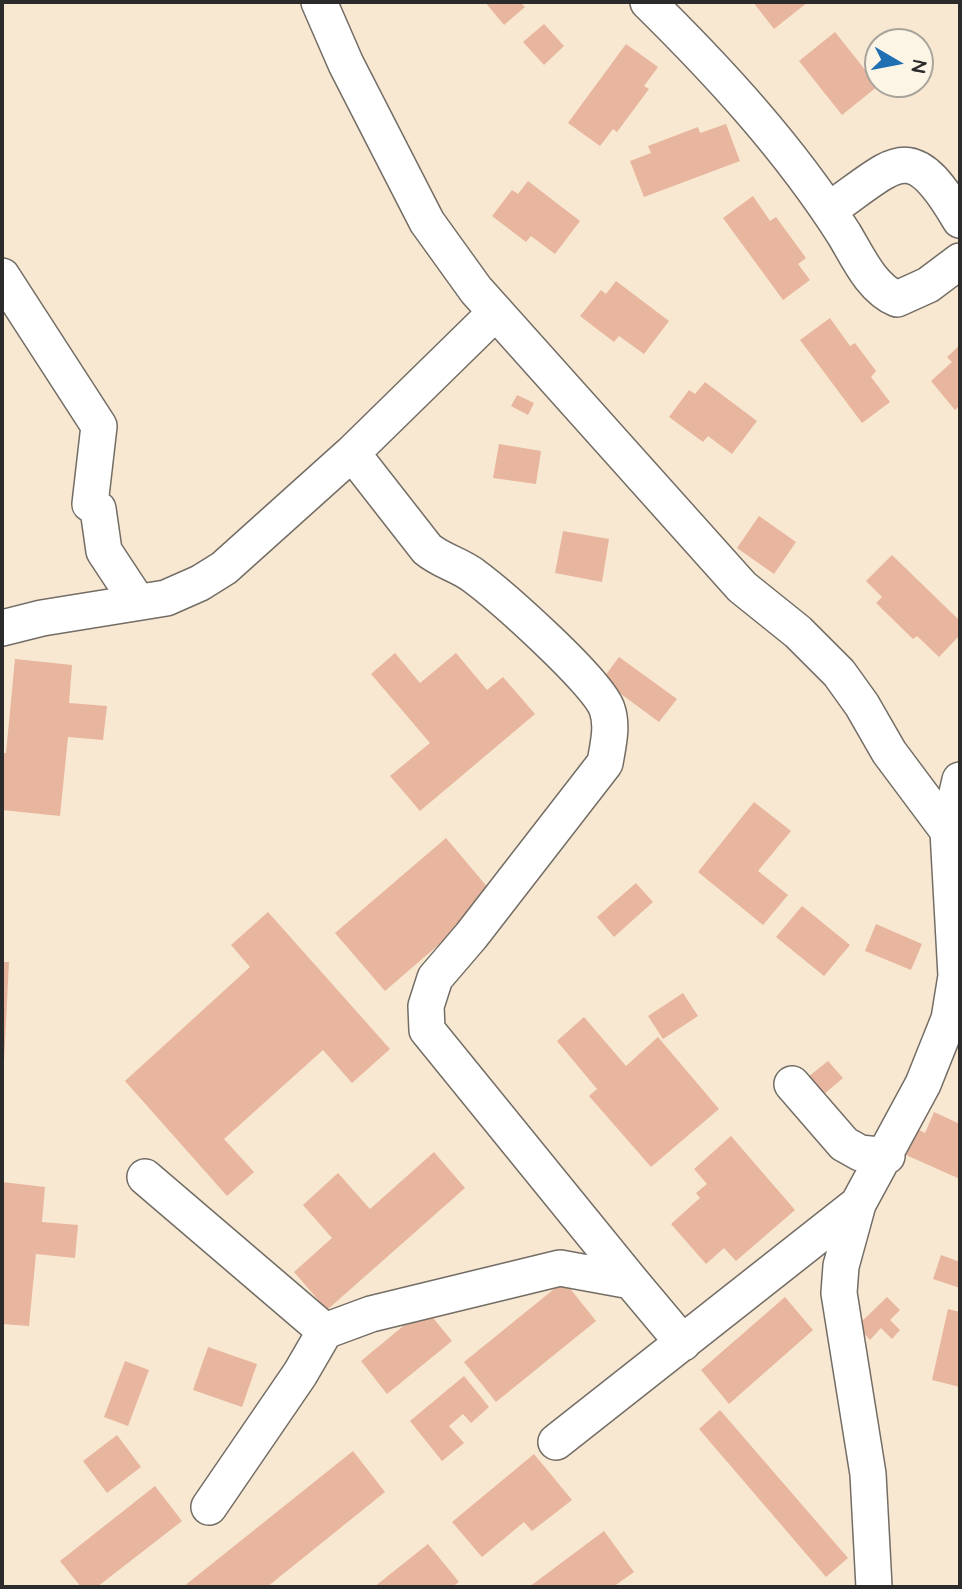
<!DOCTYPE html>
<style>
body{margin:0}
#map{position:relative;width:962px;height:1589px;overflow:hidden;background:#f8e8d1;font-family:"Architects Daughter",sans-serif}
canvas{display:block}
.frame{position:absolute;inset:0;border:4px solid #2b2b2b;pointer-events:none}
.north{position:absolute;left:864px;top:28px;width:70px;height:70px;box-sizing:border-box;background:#fcf5e5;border:2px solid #a8a49b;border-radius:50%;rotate:100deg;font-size:19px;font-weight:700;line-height:28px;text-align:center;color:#2b2b2b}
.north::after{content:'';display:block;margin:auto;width:24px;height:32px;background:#1f6fb2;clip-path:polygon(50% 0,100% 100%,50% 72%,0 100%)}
</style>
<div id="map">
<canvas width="962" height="1589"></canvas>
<div class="frame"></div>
<div class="north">N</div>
</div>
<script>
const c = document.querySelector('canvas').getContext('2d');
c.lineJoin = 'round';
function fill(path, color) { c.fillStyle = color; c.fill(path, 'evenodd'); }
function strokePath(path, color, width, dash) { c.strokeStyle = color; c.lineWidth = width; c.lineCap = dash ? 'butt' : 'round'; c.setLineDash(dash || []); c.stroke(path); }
const building = new Path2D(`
 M 485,2 L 520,2 L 525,7 L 504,25 Z
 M 753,2 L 808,2 L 774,29 Z
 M 544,24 L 564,46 L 544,65 L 523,42 Z
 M 835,32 L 878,86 L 842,115 L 799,61 Z
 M 626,44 L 658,67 L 644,86 L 649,89 L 617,132 L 613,129 L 600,146 L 568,123 Z
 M 726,124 L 740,161 L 644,197 L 630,161 L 651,153 L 648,146 L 698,127 L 700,133 Z
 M 528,181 L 580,221 L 555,254 L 531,236 L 526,242 L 492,216 L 512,190 L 518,194 Z
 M 753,196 L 770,221 L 776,217 L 806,258 L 798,264 L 810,280 L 783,300 L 723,218 Z
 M 616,281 L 669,321 L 644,354 L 619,336 L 614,342 L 580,316 L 601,290 L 606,294 Z
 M 830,318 L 850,346 L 855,343 L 876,371 L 871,377 L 890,402 L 862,423 L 800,340 Z
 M 960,345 L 960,405 L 955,410 L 931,381 L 952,362 L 947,357 Z
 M 705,382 L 757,421 L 732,454 L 708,436 L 703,442 L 669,417 L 689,390 L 695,394 Z
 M 517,395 L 534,403 L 528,415 L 511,406 Z
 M 499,444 L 541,451 L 536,484 L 493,478 Z
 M 759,516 L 796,542 L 774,574 L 737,548 Z
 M 563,531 L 609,539 L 602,582 L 555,573 Z
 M 892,555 L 960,621 L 960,635 L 939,657 L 917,636 L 913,639 L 876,603 L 882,597 L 866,581 Z
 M 395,653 L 420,683 L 456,653 L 487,690 L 503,677 L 535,714 L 420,811 L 390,776 L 430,743 L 371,674 Z
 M 619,657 L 677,699 L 659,722 L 602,680 Z
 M 15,659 L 72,665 L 69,703 L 107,706 L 103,740 L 68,737 L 60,816 L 2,810 L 2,753 L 6,753 Z
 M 754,802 L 791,831 L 758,871 L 788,895 L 763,925 L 698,872 Z
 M 446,838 L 495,896 L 385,991 L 335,933 Z
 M 636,883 L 653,902 L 614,937 L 597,917 Z
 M 802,906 L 850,945 L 824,976 L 776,937 Z
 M 268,912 L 390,1049 L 352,1083 L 323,1050 L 224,1139 L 254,1172 L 227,1196 L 125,1081 L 250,967 L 231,945 Z
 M 876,924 L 922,944 L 911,970 L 865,951 Z
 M 2,962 L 9,962 L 4,1062 L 2,1062 Z
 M 683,993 L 698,1016 L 663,1039 L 648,1016 Z
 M 584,1017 L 626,1066 L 658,1037 L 719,1109 L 651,1167 L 589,1096 L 597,1089 L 557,1041 Z
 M 828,1061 L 843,1078 L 823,1095 L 808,1077 Z
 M 934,1112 L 960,1124 L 960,1179 L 906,1155 L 917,1129 L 925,1133 Z
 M 731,1136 L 795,1210 L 736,1261 L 724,1248 L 706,1264 L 671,1224 L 700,1198 L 696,1193 L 707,1184 L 694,1169 Z
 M 434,1152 L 465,1188 L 327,1310 L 294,1272 L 332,1238 L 303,1205 L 338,1173 L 370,1209 Z
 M 2,1182 L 45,1187 L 42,1222 L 78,1225 L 75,1258 L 36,1254 L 29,1326 L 2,1324 Z
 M 941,1255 L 960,1262 L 960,1288 L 933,1279 Z
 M 564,1281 L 596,1321 L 496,1402 L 464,1362 Z
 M 785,1297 L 813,1330 L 729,1404 L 701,1370 Z
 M 887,1297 L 900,1310 L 890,1320 L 900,1330 L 892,1339 L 881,1328 L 870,1340 L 857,1326 Z
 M 425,1308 L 452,1341 L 387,1394 L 361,1361 Z
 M 948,1309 L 960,1312 L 960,1387 L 932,1380 Z
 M 208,1347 L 257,1364 L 242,1407 L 193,1390 Z
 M 125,1361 L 149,1370 L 128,1426 L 104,1417 Z
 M 464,1376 L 489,1407 L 471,1423 L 463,1414 L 449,1426 L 464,1443 L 442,1461 L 410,1421 Z
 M 720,1410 L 848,1558 L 826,1577 L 699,1429 Z
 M 117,1435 L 141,1467 L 107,1493 L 83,1461 Z
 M 353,1451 L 385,1492 L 267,1587 L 183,1587 Z
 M 534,1454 L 572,1500 L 532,1531 L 524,1522 L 482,1557 L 452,1522 Z
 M 155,1486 L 182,1521 L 97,1587 L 81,1587 L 60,1561 Z
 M 604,1531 L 634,1572 L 613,1587 L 529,1587 Z
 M 428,1544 L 459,1582 L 452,1587 L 374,1587 Z`);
const minor = new Path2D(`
 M 319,2 L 346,64 L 427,222 L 476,290 L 742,587 L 798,632 L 839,673 L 862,705 L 889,752 L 948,831
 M 648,2 C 720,73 789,148 844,234 C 858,257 871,288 897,299 L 928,285 L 960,261
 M 829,210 C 897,163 910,135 960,220
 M 2,276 L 99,426 L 90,504 L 98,509 L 104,551 L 137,601
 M 352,453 L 427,549 C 441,561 460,565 474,576 C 501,596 598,682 607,709 C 613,726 608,745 605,763 L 471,936 L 435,978 L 426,1006 L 427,1030 L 631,1281
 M 2,628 L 42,618 L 166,598 L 200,583 L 224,568 L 352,453 L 496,312
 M 792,1084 L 844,1144 L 860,1153 L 887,1156
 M 145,1177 L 325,1331
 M 556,1442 L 858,1204
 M 209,1507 L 300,1374 L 325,1331 L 371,1314 L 560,1268 L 631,1281 L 683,1343
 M 874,1587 L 868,1474 L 839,1293 L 841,1266 L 858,1204 L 923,1084 L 949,1019 L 956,976 L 948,831 L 960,780`);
fill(building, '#e8b59e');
strokePath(minor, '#736d65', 38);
strokePath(minor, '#fff', 35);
</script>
